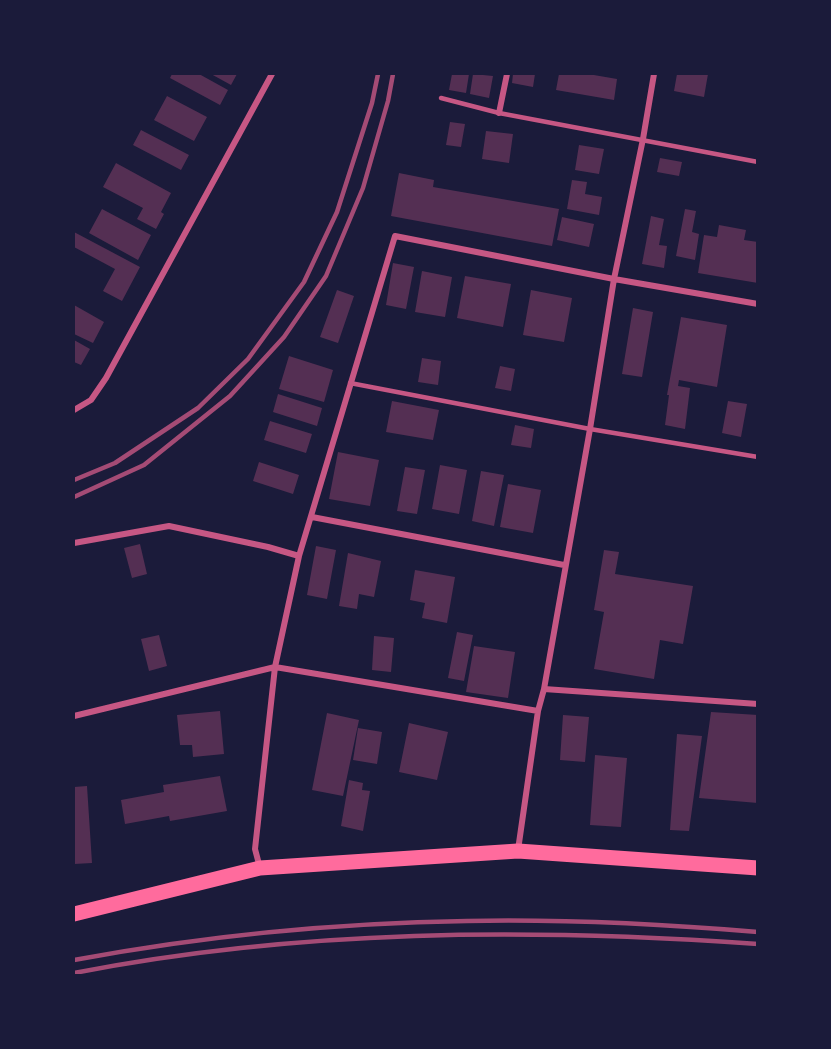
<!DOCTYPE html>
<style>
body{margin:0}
#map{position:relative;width:831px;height:1049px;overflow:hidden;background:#1b1b3a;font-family:"Public Sans",sans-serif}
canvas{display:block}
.frame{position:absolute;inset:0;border:75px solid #1b1b3a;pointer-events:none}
</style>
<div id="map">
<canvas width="831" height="1049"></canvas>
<div class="frame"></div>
</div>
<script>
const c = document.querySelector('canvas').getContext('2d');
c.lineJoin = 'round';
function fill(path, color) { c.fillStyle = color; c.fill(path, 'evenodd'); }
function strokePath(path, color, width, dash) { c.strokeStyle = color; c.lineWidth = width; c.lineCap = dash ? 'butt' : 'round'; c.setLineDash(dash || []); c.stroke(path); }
const building = new Path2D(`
 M 172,74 L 199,74 L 228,90 L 220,105 L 170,78 Z
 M 211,74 L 237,74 L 231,85 Z
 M 452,74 L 469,74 L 466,93 L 449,90 Z
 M 473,74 L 493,76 L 489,98 L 470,94 Z
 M 513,74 L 535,74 L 533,87 L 512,83 Z
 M 559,74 L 588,74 L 617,79 L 614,100 L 556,90 Z
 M 677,74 L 708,74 L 704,97 L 674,91 Z
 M 167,96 L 207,117 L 194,141 L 154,120 Z
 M 450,122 L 465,124 L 461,147 L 446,145 Z
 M 141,130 L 189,155 L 181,170 L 133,145 Z
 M 486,131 L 513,134 L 509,163 L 482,159 Z
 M 579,145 L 604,149 L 599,174 L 575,170 Z
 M 660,158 L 682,162 L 679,176 L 657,172 Z
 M 116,163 L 171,193 L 161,212 L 164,214 L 156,229 L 137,219 L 143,208 L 103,187 Z
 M 399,173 L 434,180 L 433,187 L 559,209 L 552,246 L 391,216 Z
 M 572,180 L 587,182 L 585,194 L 602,197 L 599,215 L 567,209 Z
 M 102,209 L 151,235 L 138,260 L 89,233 Z
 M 685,209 L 696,211 L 692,232 L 699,234 L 695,260 L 676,256 Z
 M 651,216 L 664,219 L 659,245 L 667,246 L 664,268 L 642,264 Z
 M 562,217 L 594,224 L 589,247 L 557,240 Z
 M 719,225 L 746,230 L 744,240 L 758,242 L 758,283 L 698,273 L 704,235 L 717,237 Z
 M 74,232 L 140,267 L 122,301 L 103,291 L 115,269 L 74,247 Z
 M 393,263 L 414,267 L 406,309 L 386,305 Z
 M 422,271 L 452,277 L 445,317 L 415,312 Z
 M 465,276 L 511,284 L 503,327 L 457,318 Z
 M 337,290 L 354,296 L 338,343 L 320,337 Z
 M 531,290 L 572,298 L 564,342 L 523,335 Z
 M 74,305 L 104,322 L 93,343 L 74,334 Z
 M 633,308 L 653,312 L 642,377 L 622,374 Z
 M 681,317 L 727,325 L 717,387 L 679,380 L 678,386 L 690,388 L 685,429 L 665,425 L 669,395 L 667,395 Z
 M 74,340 L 90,349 L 81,365 L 74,362 Z
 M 289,356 L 333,370 L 324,402 L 279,389 Z
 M 422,358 L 441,361 L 438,385 L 418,382 Z
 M 500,366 L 515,369 L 511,391 L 495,388 Z
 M 278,394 L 322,408 L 317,426 L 273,412 Z
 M 392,401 L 439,410 L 433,440 L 386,432 Z
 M 728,401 L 747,404 L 741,437 L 722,433 Z
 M 270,421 L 312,434 L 306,453 L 264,440 Z
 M 515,425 L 534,429 L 531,448 L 511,445 Z
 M 338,452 L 379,460 L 370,506 L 329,499 Z
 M 259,462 L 299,475 L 293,494 L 253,481 Z
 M 440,465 L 467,470 L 459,514 L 432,509 Z
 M 405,467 L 425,470 L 417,514 L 397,511 Z
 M 481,471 L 504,475 L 494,526 L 472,521 Z
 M 508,484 L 541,490 L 533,533 L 500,527 Z
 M 140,544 L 147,574 L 132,578 L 124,548 Z
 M 316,546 L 336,550 L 327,599 L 307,595 Z
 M 604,550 L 619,552 L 615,574 L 693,586 L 683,644 L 660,640 L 654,679 L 594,669 L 604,612 L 594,610 Z
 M 348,553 L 381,561 L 374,597 L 359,594 L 357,609 L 339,606 Z
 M 415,570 L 455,577 L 447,623 L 422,618 L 425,603 L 410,600 Z
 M 457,632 L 473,635 L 464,681 L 448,678 Z
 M 159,635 L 167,666 L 149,671 L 141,639 Z
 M 374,636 L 394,638 L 391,672 L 372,670 Z
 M 474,646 L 515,652 L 508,698 L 466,692 Z
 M 220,711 L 224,754 L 193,757 L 192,745 L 180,745 L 177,715 Z
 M 711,712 L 758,715 L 758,803 L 699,798 Z
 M 327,713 L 359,720 L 343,796 L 312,790 Z
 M 563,715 L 589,717 L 585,762 L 560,760 Z
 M 409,723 L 448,732 L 437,780 L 399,772 Z
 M 358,728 L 382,732 L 377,764 L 353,760 Z
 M 677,734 L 702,736 L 689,831 L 670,830 Z
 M 595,755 L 627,758 L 621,827 L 590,825 Z
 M 220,776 L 227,811 L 170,821 L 169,816 L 125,824 L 121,800 L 164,792 L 163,785 Z
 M 349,780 L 363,783 L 362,790 L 370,791 L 363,831 L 341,826 Z
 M 87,786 L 92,863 L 74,864 L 74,787 Z`);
const service = new Path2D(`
 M 441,98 L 499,113 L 758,162
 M 350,383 L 590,429 L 758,457`);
const minor = new Path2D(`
 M 499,113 L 507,74
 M 74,410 L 91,400 L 106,378 L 272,74
 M 312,517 L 564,565
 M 74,543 L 169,526 L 268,547 L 299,556
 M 544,689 L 758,704
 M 74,716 L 275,667 L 538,711
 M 518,850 L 538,711 L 544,689 L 590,429 L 614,279 L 643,139 L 654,74
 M 260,868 L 255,849 L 275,667 L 299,556 L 395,236 L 614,279 L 758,304`);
const primary = new Path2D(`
 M 74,914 L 260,868 L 518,851 L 758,868`);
const rail = new Path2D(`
 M 74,480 L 115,463 L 198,408 L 248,359 L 304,282 L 337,212 L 372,103 L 378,74
 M 74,497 L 144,465 L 230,396 L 284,337 L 326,276 L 363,188 L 388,101 L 393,74
 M 74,960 C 203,936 335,923 467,921 C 564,919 661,924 758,932
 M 74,973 C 299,929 529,928 758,944`);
fill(building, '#542f53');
strokePath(service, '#c65784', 4.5);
strokePath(minor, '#c65784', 6);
strokePath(primary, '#ff6b9d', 15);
strokePath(rail, '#a44b75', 4.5);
</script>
